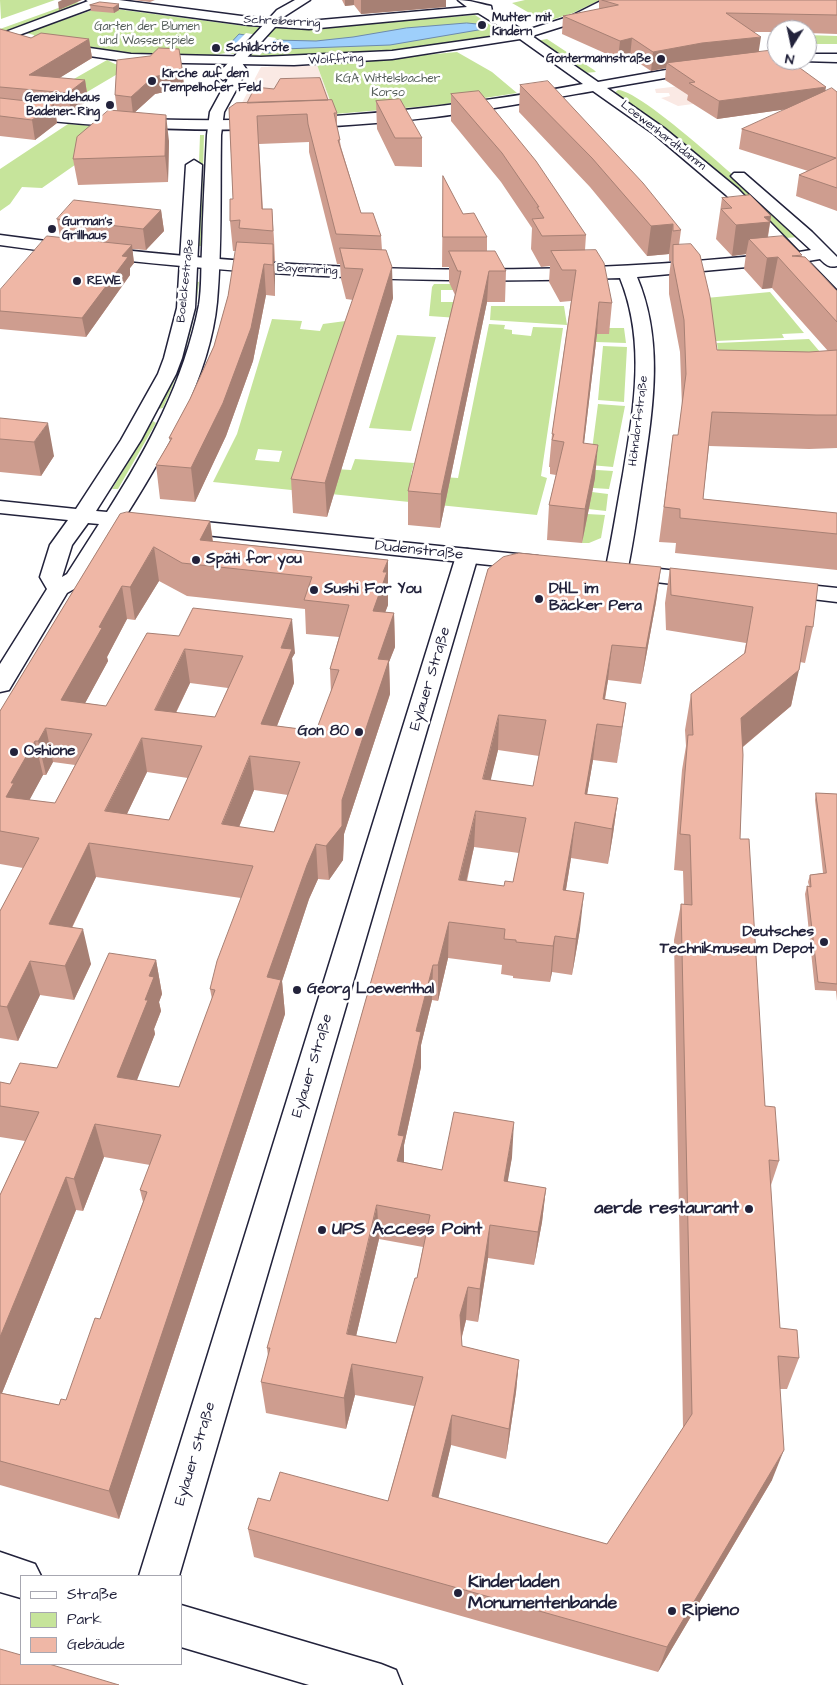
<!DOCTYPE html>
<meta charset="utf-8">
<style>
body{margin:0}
#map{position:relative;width:837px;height:1685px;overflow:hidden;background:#fff;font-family:"Architects Daughter",sans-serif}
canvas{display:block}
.legend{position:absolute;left:20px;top:1575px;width:162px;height:90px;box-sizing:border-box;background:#fff;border:1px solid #a7a7b1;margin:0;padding:6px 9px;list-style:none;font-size:15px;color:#22223b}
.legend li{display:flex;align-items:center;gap:10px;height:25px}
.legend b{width:25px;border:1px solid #a7a7b1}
.north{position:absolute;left:767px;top:20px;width:50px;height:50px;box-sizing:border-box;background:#fff;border:1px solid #a7a7b1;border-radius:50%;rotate:190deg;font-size:14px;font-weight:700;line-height:20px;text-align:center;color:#22223b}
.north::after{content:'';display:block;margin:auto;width:18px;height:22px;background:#22223b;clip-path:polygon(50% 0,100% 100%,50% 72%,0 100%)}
</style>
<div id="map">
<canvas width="837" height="1685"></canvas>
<ul class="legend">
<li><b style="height:6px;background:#fff"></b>Straße</li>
<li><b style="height:14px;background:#c6e49b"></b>Park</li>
<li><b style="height:14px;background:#efb7a6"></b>Gebäude</li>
</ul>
<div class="north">N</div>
</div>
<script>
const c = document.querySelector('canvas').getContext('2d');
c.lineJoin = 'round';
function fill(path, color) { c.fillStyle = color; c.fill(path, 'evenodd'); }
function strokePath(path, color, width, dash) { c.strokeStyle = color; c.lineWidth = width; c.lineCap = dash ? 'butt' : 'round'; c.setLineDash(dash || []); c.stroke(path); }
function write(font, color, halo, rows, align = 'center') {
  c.font = font + ' "Architects Daughter",sans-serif'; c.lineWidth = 5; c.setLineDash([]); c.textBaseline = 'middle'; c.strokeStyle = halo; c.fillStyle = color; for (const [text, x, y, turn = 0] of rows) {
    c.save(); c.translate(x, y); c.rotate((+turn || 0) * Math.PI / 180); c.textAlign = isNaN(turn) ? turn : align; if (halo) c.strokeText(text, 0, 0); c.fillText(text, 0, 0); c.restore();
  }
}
const built = new Path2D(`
 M 317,65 L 334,112 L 236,114 L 261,67 Z
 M 737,79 L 760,95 L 678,106 L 661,98 L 670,96 L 669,93 L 656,93 L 655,89 Z`);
const green = new Path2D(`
 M 0,0 L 55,0 L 1,19 Z
 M 525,0 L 600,0 L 573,13 L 545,22 L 512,3 Z
 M 75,2 L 86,4 L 6,33 L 0,29 Z
 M 101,7 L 245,26 L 304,29 L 475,15 L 507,36 L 417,51 L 262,57 L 226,53 L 215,55 L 146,55 L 33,39 L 34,35 L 26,33 Z
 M 807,35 L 837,36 L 837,44 L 807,44 Z
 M 547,39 L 594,70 L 596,72 L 584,73 L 536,41 Z
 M 457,52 L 492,72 L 517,93 L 439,105 L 335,114 L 317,65 Z
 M 107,60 L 115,64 L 131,66 L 65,105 L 25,107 Z
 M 618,90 C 644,90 775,213 800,237 L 785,238 L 614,93 Z
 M 68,124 L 120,128 L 92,153 L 42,188 L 22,187 L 10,204 L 0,211 L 0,169 Z
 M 200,135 L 204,135 L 201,246 L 196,246 Z
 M 194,281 L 199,282 C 195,326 182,367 163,408 L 158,409 Z
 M 434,284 L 466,284 L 466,290 L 441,290 L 441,302 L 485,302 L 473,319 L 429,316 L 432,287 Z
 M 770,292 L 804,333 L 782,334 L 784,338 L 716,341 L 706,298 Z
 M 491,306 L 564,306 L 567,325 L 490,320 Z
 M 272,319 L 302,321 L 300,329 L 320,331 L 323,324 L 353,320 L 302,467 L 351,470 L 355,459 L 414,463 L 411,475 L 458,478 L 489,324 L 505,325 L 504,329 L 512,330 L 512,334 L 531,336 L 533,327 L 563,328 L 541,476 L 547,478 L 537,515 L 213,482 L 237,434 ZM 258,449 L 282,451 L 279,462 L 255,460 Z
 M 608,328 L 624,328 L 626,343 L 596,342 L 597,334 Z
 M 397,335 L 436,337 L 411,431 L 369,428 Z
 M 809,339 L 837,372 L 721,378 L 717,343 Z
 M 603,346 L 627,347 L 624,402 L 598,400 Z
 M 598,404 L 625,406 L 613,467 L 590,465 Z
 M 153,421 L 156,423 L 118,489 L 112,489 Z
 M 581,469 L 613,471 L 609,489 L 593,488 Z
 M 592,492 L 608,494 L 606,511 L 588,509 Z
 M 587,514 L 605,515 L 601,538 L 589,543 L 582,543 Z`);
const water = new Path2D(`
 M 467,23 L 477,24 L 484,29 L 390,45 L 283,49 L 270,53 L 224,50 L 239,34 L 274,40 L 316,41 L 353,37 L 406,28 Z`);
const pier = new Path2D(`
 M 246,33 L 276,38 L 260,55 L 227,52 Z`);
const street = new Path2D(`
 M 86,0 L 119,0 L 249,17 L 309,21 L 467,7 L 458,0 C 470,0 480,4 491,6 L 492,11 L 524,31 L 571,16 L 603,0 L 618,0 L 580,21 L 532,36 L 598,82 L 700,64 L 777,56 L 777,60 L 784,60 L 782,63 L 700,72 L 607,88 L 664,128 L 738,189 L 799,252 L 811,250 L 734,179 L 731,176 L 734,173 L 744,173 L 812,232 L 837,257 L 837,266 C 829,268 826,265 820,259 L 808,261 L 837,291 L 837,306 L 831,305 L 791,263 L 637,277 C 664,341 653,407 643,475 C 638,507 634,540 627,572 L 624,577 L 616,579 L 608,577 L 605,572 C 612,539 617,507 623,474 C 634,408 646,342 620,278 C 412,286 206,274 0,245 L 0,235 C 264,271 517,282 782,253 L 726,195 L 654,134 L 593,91 C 540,100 488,110 435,117 C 292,134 143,134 0,115 L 0,107 C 194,132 391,120 583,84 L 520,39 L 392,59 L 294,65 L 131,62 L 0,43 L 0,35 L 131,54 L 261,57 L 392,51 L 512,34 L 478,13 L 309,29 L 249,25 L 92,4 Z
 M 807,54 L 837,54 L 837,62 L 802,61 L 807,60 Z
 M 467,549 L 475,551 L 478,556 L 179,1576 L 139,1576 L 456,556 L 459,551 Z
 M 0,1552 L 35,1564 L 41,1576 L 21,1576 L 21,1598 L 0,1592 Z
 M 181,1605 L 381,1664 L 396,1670 L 402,1685 L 309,1685 L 181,1647 Z`);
const secondary = new Path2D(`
 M 91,0 L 108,0 L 106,3 L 0,42 L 0,34 Z
 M 295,0 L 310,0 L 285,16 L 242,63 L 247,70 L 224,112 L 221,135 C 220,190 222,247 217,302 C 210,376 166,452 127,514 L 537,556 L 545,558 L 548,563 L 545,568 L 537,570 L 120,526 L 83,584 L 67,593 L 9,690 L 0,692 L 0,664 L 47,589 L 40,577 L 50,545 L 68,520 L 0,513 L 0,501 L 76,509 L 121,440 L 158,374 L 164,358 L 177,308 L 186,165 L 194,160 L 202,165 L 195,308 L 182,358 L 176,374 L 141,440 L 96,511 L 107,512 C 148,448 184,381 199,305 C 202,287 201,267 202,249 C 203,211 205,173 207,135 L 210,112 L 229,77 L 223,80 L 216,76 L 277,10 ZM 88,523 L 99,524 L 67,574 L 62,577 L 72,545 Z
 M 622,565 L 706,574 L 714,576 L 717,581 L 714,586 L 706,588 L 614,577 L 611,572 L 614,567 Z
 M 779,582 L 837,588 L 837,602 L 771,594 L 768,589 L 771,584 Z`);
const wall = new Path2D(`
 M 133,0 L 155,0 L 150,2 Z
 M 342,0 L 446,0 L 446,7 L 361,14 L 354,5 L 345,6 Z
 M 599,0 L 837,0 L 837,34 L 807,33 L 807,30 L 777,30 L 777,32 L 753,32 L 759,52 L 825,91 L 837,92 L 837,211 L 796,196 L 799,175 L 808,171 L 739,149 L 742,129 L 787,109 L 717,119 L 687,100 L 688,95 L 665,80 L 666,68 L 651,71 L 630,57 L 618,59 L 562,34 L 563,16 L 599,9 Z
 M 100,2 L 119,10 L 114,13 L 91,11 L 90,5 Z
 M 0,29 L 31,38 L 89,39 L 92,58 L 59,78 L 85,80 L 88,100 L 71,113 L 55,111 L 57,123 L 35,140 L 0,136 Z
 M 184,84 L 174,90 L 155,94 L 135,112 L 169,141 L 168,182 L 78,185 L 73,159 L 117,110 L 115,95 Z
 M 520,85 L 681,230 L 679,245 L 717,350 L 809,352 L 828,351 L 772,288 L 762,289 L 744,269 L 746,254 L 732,256 L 716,239 L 722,198 L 771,216 L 768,237 L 802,256 L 837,291 L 837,448 L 809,449 L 709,446 L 703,499 L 837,513 L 837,570 L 675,553 L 676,543 L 659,542 L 673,435 L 678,435 L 682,407 L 680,352 L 669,294 L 669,276 L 671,261 L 669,261 L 669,254 L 647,256 L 590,187 L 519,112 Z
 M 451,94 L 586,235 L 585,250 L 612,303 L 609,334 L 597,334 L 584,443 L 595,478 L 582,543 L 547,540 L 549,505 L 556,475 L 550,474 L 550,467 L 549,467 L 552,434 L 571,301 L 560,302 L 549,282 L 550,266 L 541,267 L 531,249 L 532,228 L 501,182 L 451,121 Z
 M 328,100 L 337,113 L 337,126 L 341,147 L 361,213 L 381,236 L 382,250 L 393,298 L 327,517 L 293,513 L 291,479 L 353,300 L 346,299 L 341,279 L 340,264 L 337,264 L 309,152 L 309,142 L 259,144 L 263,209 L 272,209 L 274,239 L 275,261 L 274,261 L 275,296 L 266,295 L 253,361 L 226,436 L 195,502 L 160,499 L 156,465 L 170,441 L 169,438 L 190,399 L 214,346 L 228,296 L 236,251 L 233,251 L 230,221 L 233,199 L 229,108 Z
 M 376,101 L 422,138 L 422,167 L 395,166 L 377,129 Z
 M 443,176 L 463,214 L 487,237 L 487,251 L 506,271 L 505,302 L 487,302 L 440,528 L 408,525 L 408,491 L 455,295 L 449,282 L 449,267 L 442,267 Z
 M 161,210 L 164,231 L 146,250 L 132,249 L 134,263 L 130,268 L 130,275 L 86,337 L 0,329 L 0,290 L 60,237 L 57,219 Z
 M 0,418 L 54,456 L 41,476 L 0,472 Z
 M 120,514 L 210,521 L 213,541 L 388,560 L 388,605 L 385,612 L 394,613 L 395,647 L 389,662 L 390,694 L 344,834 L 343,860 L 329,880 L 318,879 L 309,899 L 282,981 L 285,1014 L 119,1519 L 0,1485 L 0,1195 L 25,1141 L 0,1137 L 0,1082 L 10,1084 L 57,1068 L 156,960 L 162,994 L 159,1002 L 161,1011 L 154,1029 L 155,1034 L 136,1080 L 179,1087 L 212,999 L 210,989 L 241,898 L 96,877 L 72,928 L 91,964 L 74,1000 L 40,995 L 18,1041 L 0,1038 L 0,911 L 23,868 L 0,864 L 0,711 ZM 159,581 L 187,596 L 305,609 L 306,634 L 339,637 L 330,669 L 331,693 L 316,731 L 277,726 L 294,683 L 292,658 L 295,653 L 147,633 L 106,706 L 85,703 L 108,661 L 107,657 L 127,619 L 135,620 ZM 190,683 L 228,688 L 215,717 L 176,713 ZM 53,762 L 75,765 L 55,803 L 29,800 L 43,775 L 46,775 ZM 147,772 L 188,778 L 169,820 L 127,814 ZM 254,790 L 288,795 L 274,832 L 239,827 ZM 104,1157 L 150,1165 L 140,1190 L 143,1202 L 100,1319 L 66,1400 L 59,1405 L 2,1393 L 76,1210 L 83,1211 Z
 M 661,567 L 656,602 L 641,684 L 608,680 L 605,700 L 626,703 L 617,763 L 593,760 L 587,794 L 618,798 L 613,834 L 608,864 L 571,858 L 566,890 L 580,929 L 572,975 L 552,972 L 550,982 L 513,978 L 513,976 L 501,974 L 502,965 L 448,958 L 438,1001 L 432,1000 L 421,1045 L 421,1067 L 404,1145 L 404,1162 L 442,1170 L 512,1157 L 507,1182 L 546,1188 L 542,1222 L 534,1265 L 488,1258 L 478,1322 L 466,1320 L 462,1337 L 462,1346 L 519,1360 L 516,1392 L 506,1459 L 451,1445 L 438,1498 L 607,1544 L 683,1428 L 674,940 L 681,904 L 684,904 L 683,871 L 674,870 L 682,770 L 686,746 L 685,730 L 691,694 L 744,654 L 746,643 L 666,630 L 665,603 L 670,568 L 813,627 L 805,663 L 800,662 L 791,706 L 743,747 L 740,839 L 765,1106 L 779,1161 L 770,1188 L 780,1328 L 799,1358 L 787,1389 L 780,1389 L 772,1480 L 658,1672 L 254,1557 L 248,1529 L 270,1501 L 388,1501 L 414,1406 L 355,1395 L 346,1429 L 266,1413 L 261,1382 L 268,1356 L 267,1348 L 488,569 ZM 498,750 L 539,756 L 533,786 L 490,780 ZM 474,847 L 519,853 L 513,882 L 504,886 L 467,881 ZM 379,1239 L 423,1247 L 417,1278 L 396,1343 L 356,1336 Z
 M 816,793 L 837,794 L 837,1001 L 836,991 L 815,990 L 805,894 L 807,886 L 809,886 L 808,882 L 810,875 L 823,873 L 815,800 Z`);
const shadedWall = new Path2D(`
 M 62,0 L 82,0 L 59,10 L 58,2 Z
 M 345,0 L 354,0 L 354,5 L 345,6 Z
 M 361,0 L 446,0 L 446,7 L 361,14 Z
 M 119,4 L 119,10 L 114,13 L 113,8 Z
 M 761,37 L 758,56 L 667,63 L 666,68 L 651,71 L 653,52 L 702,43 Z
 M 632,38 L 630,57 L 618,59 L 620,41 Z
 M 89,39 L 92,58 L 40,90 L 29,75 Z
 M 182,68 L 184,84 L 174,90 L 155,94 L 133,114 L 131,97 L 153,77 Z
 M 85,80 L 88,100 L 71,113 L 68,93 Z
 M 826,87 L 823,104 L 717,119 L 719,101 Z
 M 54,104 L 57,123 L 35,140 L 32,120 Z
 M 166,115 L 169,141 L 168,182 L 165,156 Z
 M 161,210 L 164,231 L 146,250 L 143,229 Z
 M 771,216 L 766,246 L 749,239 L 746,254 L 732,256 L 736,225 L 764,217 Z
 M 673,224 L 669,254 L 647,256 L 651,226 Z
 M 273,244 L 275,275 L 275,296 L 273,265 Z
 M 132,245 L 134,263 L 130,268 L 130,275 L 86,337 L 82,318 L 122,256 Z
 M 778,257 L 772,288 L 762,289 L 767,258 Z
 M 264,264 L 266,295 L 253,361 L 226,436 L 195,502 L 191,468 Z
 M 392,267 L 393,298 L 327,517 L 325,483 Z
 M 489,271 L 487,302 L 440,528 L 441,494 Z
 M 599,302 L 597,334 L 580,477 L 583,443 Z
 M 48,423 L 54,456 L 41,476 L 34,442 Z
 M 598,445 L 595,478 L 582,543 L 585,509 Z
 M 210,521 L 214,554 L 200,540 Z
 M 154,547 L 159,581 L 135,620 L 130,587 Z
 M 388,560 L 388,605 L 373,645 L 373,611 L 383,572 Z
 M 661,567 L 656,602 L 641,684 L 646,648 Z
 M 122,586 L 127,619 L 107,657 L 108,661 L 70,731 L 61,700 L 99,627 Z
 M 394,613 L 395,647 L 389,662 L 390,694 L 344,834 L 343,860 L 329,880 L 326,846 L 342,800 L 378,659 Z
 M 292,619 L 295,653 L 292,658 L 294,683 L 264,758 L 261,724 L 281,648 Z
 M 612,645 L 608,680 L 600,724 L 603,699 Z
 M 185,649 L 190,683 L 162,741 L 155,710 Z
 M 799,670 L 791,706 L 734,754 L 741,718 Z
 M 626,703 L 621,738 L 617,763 L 622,727 Z
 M 499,715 L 498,750 L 483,812 L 483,779 Z
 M 597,724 L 593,760 L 582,824 L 585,794 Z
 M 46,728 L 53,762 L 46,775 L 38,741 Z
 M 142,738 L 147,772 L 112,845 L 105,811 Z
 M 35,741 L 43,775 L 22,814 L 6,797 L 11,783 Z
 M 250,756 L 254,790 L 226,859 L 222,824 Z
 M 618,798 L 613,834 L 608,864 L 612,829 Z
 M 476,811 L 474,847 L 458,916 L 459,880 Z
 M 575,822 L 571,858 L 560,926 L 563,890 Z
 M 89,843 L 96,877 L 57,958 L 49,924 Z
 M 316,844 L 318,879 L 309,899 L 282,981 L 285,1014 L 119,1519 L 109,1491 L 267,977 L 307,865 Z
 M 584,893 L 580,929 L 572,975 L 576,939 Z
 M 449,922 L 448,958 L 438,1001 L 438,965 Z
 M 83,929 L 91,964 L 74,1000 L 65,966 Z
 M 555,936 L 552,972 L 550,982 L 553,946 Z
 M 156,960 L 162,994 L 159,1002 L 161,1011 L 154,1029 L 155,1034 L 125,1111 L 117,1077 L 149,976 Z
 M 30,961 L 40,995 L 18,1041 L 7,1007 Z
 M 433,965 L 432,1000 L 421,1045 L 421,1067 L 404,1145 L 404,1171 L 397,1161 L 398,1135 L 416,1031 Z
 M 514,1122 L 512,1157 L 502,1215 L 504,1181 Z
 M 95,1124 L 104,1157 L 83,1211 L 74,1179 Z
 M 66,1177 L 76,1210 L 0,1398 L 0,1337 Z
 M 546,1188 L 542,1222 L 534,1265 L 538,1232 Z
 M 377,1205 L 379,1239 L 349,1366 L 347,1334 Z
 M 490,1225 L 488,1258 L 478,1322 L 480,1289 Z
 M 468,1287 L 466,1320 L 459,1347 L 460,1315 Z
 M 519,1360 L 516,1392 L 506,1459 L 509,1429 Z
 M 352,1364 L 355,1395 L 346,1429 L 344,1398 Z
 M 452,1415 L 451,1445 L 432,1525 L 432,1496 Z
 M 784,1450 L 772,1480 L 658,1672 L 667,1647 Z`);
const building = new Path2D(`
 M 602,0 L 837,0 L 837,15 L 726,13 L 761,37 L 702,43 L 653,52 L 632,38 L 620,41 L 563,16 L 618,5 Z
 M 100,2 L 119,4 L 113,8 L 90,5 Z
 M 0,29 L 31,38 L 41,33 L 89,39 L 29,75 L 85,80 L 68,93 L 0,87 Z
 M 159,48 L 179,49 L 182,68 L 172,73 L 153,77 L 131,97 L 115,95 L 117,60 L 150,56 Z
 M 774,50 L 777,52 L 777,60 L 789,60 L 826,87 L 719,101 L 689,83 L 695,82 L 667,63 Z
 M 320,78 L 328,100 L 247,103 L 255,87 L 274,89 L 280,79 Z
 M 548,81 L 643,183 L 681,230 L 673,231 L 673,224 L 651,226 L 592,158 L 520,85 Z
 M 832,88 L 837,92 L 837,188 L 799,175 L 836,158 L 742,129 Z
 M 479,91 L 536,161 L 586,235 L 542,236 L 532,219 L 544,218 L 537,207 L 539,207 L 502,153 L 451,94 Z
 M 0,98 L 54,104 L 32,120 L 0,116 Z
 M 400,99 L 422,138 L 395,138 L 376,101 Z
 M 332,100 L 337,113 L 334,113 L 340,140 L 338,140 L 361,213 L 373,213 L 381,236 L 336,234 L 308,124 L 307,114 L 257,116 L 262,209 L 272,209 L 273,231 L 239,228 L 240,220 L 230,221 L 230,199 L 233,199 L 229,108 L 236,103 Z
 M 109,110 L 166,115 L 165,156 L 73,159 L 77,137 Z
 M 443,176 L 463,214 L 474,213 L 487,237 L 443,237 Z
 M 750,195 L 771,216 L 764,217 L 770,222 L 736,225 L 721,209 L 732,208 L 722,198 Z
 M 74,200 L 161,210 L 143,229 L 57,219 Z
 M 47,236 L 132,245 L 122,256 L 128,257 L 82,318 L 0,311 L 0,290 Z
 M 783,236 L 802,255 L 792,256 L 805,257 L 837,291 L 837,322 L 778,257 L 767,258 L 749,239 Z
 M 237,242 L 273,244 L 273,265 L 264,264 L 251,328 L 223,403 L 191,468 L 156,465 L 172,438 L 169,438 L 190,399 L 214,346 L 228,296 Z
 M 691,244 L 700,255 L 710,297 L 717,350 L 809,352 L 837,350 L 837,415 L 816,415 L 712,412 L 703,499 L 837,513 L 837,534 L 680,518 L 680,509 L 664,507 L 673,435 L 678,435 L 686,374 L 684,320 L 673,263 L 673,245 Z
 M 340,248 L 386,250 L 392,267 L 325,483 L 291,479 L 363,269 L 345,268 Z
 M 596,250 L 604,263 L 612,303 L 599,302 L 583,443 L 598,445 L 585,509 L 549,505 L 564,442 L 552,440 L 554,434 L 552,434 L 576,270 L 562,270 L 551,251 Z
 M 449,251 L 495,251 L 506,271 L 489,271 L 441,494 L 408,491 L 461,271 L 458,271 Z
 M 0,418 L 48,423 L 34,442 L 0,439 Z
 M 127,512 L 210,521 L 200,540 L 388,560 L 383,572 L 387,572 L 373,611 L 394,613 L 378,659 L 389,660 L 342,800 L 342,826 L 326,846 L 316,844 L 307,865 L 267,977 L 281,980 L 109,1491 L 0,1461 L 0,1393 L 59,1405 L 61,1399 L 66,1400 L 95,1318 L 100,1319 L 147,1192 L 140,1190 L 161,1135 L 95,1124 L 74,1179 L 66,1177 L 0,1337 L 0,1195 L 39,1112 L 0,1106 L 0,1082 L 10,1084 L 20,1063 L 57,1068 L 109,953 L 156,960 L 149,976 L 154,977 L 145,1000 L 148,1000 L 117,1077 L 179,1087 L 215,990 L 210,989 L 217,961 L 253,866 L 89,843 L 49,924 L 83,929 L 65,966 L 30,961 L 7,1007 L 0,1006 L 0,911 L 39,838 L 0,831 L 0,711 L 120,514 ZM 154,547 L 182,563 L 312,577 L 304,600 L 349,605 L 330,669 L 339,670 L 316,731 L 261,724 L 292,649 L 281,648 L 292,619 L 193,608 L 179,636 L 147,633 L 106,706 L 61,700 L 102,628 L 99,627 L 122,586 L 130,587 ZM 185,649 L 243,656 L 215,717 L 155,710 ZM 46,728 L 92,734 L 55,803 L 6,797 L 14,783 L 11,783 L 35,741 L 38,741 ZM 142,738 L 202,746 L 169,820 L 105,811 ZM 250,756 L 300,762 L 274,832 L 222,824 Z
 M 519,553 L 661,567 L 646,648 L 612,645 L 603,699 L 626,703 L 622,727 L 597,724 L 585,794 L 618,798 L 612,829 L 575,822 L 563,890 L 584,893 L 576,939 L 555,936 L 553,946 L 516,942 L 516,940 L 504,939 L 505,929 L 449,922 L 438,965 L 433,965 L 416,1031 L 421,1032 L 398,1135 L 404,1136 L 397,1161 L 442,1170 L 454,1112 L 514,1122 L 504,1181 L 546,1188 L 538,1232 L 490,1225 L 480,1289 L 468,1287 L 460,1315 L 462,1346 L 519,1360 L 509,1429 L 452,1415 L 432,1496 L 607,1544 L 692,1414 L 681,904 L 692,905 L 690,835 L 680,834 L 688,735 L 693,735 L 691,694 L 745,653 L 753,607 L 671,595 L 670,568 L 818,584 L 813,627 L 806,626 L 799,670 L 741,718 L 743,755 L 740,839 L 749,839 L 765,1106 L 775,1107 L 779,1161 L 769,1160 L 780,1328 L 797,1330 L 799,1358 L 778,1356 L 784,1450 L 667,1647 L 248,1529 L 258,1498 L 270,1501 L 280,1472 L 388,1501 L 423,1377 L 352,1364 L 344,1398 L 261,1382 L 270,1348 L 267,1348 L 488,569 L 503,557 ZM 499,715 L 546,720 L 533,786 L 483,779 ZM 476,811 L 526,818 L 513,882 L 505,881 L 504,886 L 459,880 ZM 377,1205 L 430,1215 L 417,1278 L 415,1278 L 396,1343 L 347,1334 Z
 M 816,793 L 837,794 L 837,984 L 818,982 L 807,886 L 811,887 L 810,875 L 826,873 Z
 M 0,1649 L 21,1655 L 21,1664 L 49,1664 L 119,1685 L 0,1685 Z`);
const markers = [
 [482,25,5,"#22223b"],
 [216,48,5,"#22223b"],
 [661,59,5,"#22223b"],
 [152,81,5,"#22223b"],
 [110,105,5,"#22223b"],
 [52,229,5,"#22223b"],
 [77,281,5,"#22223b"],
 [196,560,5,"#22223b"],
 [314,590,5,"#22223b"],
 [539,599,5,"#22223b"],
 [359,732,5,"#22223b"],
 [14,752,5,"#22223b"],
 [824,942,5,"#22223b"],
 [297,990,5,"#22223b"],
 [749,1209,5,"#22223b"],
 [322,1230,5,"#22223b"],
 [458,1593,5,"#22223b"],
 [672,1611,5,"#22223b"]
];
const farPoinames = [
 ["Mutter mit",492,18],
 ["Kindern",492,32],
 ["Schildkröte",226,48],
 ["Gontermannstraße",651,59,"right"],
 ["Kirche auf dem",162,74],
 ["Tempelhofer Feld",162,88],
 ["Gemeindehaus",100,98,"right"],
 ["Badener Ring",100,112,"right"],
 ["Gurman's",62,222],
 ["Grillhaus",62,236],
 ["REWE",87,281]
];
const farStreetnames = [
 ["Schreiberring",282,22,3],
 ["Wolffring",336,60,-3],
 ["Loewenhardtdamm",663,136,38],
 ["Bayernring",307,270,3],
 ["Boelckestraße",186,281,-84],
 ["Höhndorfstraße",639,421,-83]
];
const farParknames = [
 ["Garten der Blumen",147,27],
 ["und Wasserspiele",147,41],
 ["KGA Wittelsbacher",388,79],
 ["Korso",388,93]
];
const streetNames = [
 ["Dudenstraße",419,551,6],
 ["Eylauer Straße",431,679,-73],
 ["Eylauer Straße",313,1066,-73],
 ["Eylauer Straße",196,1454,-73]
];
const poiNames = [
 ["Späti for you",206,560],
 ["Sushi For You",324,590],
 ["DHL im",549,590],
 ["Bäcker Pera",549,607],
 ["Gon 80",349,732,"right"],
 ["Oshione",24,752],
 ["Deutsches",814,933,"right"],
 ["Technikmuseum Depot",814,950,"right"],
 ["Georg Loewenthal",307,990]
];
const nearPoinames = [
 ["aerde restaurant",739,1209,"right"],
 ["UPS Access Point",332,1230],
 ["Kinderladen",468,1583],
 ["Monumentenbande",468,1604],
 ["Ripieno",682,1611]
];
fill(built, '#fae9e4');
fill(green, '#c6e49b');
fill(water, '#9ecffb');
strokePath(water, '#6c8aae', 1);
fill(pier, '#fff');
strokePath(street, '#22223b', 3);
strokePath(secondary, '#22223b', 3);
fill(street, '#fff');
fill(secondary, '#fff');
fill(wall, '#ce9d8f');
fill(shadedWall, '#a78074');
fill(building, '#efb7a6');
strokePath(building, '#a78074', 1);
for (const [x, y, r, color] of markers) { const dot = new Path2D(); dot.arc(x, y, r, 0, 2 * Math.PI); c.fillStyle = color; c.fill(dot); strokePath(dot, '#fff', 2); }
write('bold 12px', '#22223b', '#fff', farPoinames, 'left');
write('12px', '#22223b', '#fff', farStreetnames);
write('12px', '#535c58', '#fff', farParknames);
write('15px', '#22223b', '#fff', streetNames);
write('bold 15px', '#22223b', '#fff', poiNames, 'left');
write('bold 18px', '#22223b', '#fff', nearPoinames, 'left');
</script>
